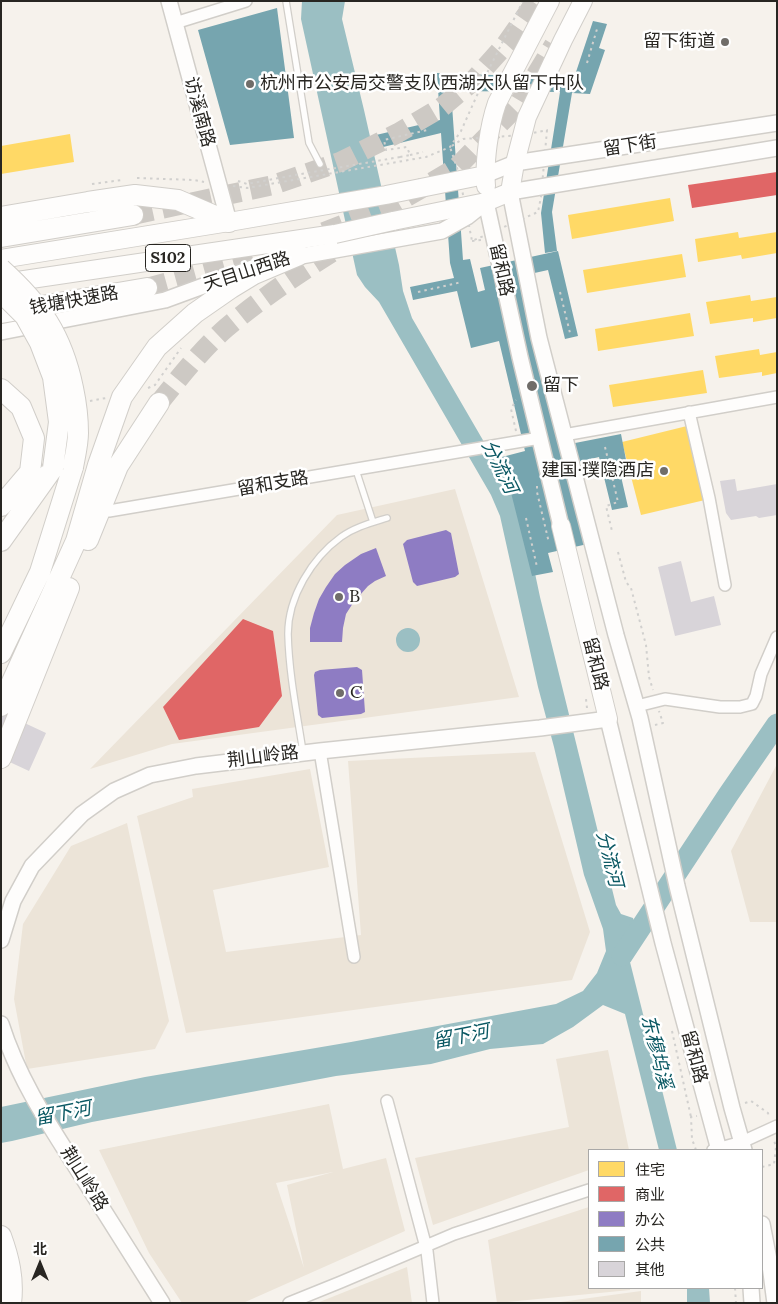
<!DOCTYPE html>
<meta charset="utf-8">
<style>
body{margin:0}
#map{position:relative;width:778px;height:1304px;overflow:hidden;background:#f6f2ec;font-family:Lora,"Noto Sans SC",serif}
canvas{display:block}
.frame{position:absolute;inset:0;border:2px solid #282622;pointer-events:none}
.legend{position:absolute;left:588px;top:1149px;width:175px;height:140px;box-sizing:border-box;background:#fff;border:1px solid #a9a8a7;margin:0;padding:6px 9px;list-style:none;font-size:15px;color:#282622}
.legend li{display:flex;align-items:center;gap:10px;height:25px}
.legend b{width:25px;border:1px solid #a9a8a7}
.north{position:absolute;left:15px;top:1239px;width:50px;height:50px;-webkit-text-stroke:4px #fff;paint-order:stroke;rotate:0deg;font-size:14px;font-weight:700;line-height:20px;text-align:center;color:#282622}
.north::after{content:'';display:block;margin:auto;width:18px;height:22px;background:#282622;clip-path:polygon(50% 0,100% 100%,50% 72%,0 100%)}
</style>
<div id="map">
<canvas width="778" height="1304"></canvas>
<div class="frame"></div>
<ul class="legend">
<li><b style="height:14px;background:#ffd966"></b>住宅</li>
<li><b style="height:14px;background:#e06666"></b>商业</li>
<li><b style="height:14px;background:#8e7cc3"></b>办公</li>
<li><b style="height:14px;background:#76a5af"></b>公共</li>
<li><b style="height:14px;background:#d8d4d9"></b>其他</li>
</ul>
<div class="north">北</div>
</div>
<script>
const c = document.querySelector('canvas').getContext('2d');
c.lineJoin = 'round';
function fill(path, color) { c.fillStyle = color; c.fill(path, 'evenodd'); }
function strokePath(path, color, width, dash) { c.strokeStyle = color; c.lineWidth = width; c.lineCap = dash ? 'butt' : 'round'; c.setLineDash(dash || []); c.stroke(path); }
function write(font, color, halo, rows, align = 'center') {
  c.font = font + ' Lora,"Noto Sans SC",serif'; c.lineWidth = 5; c.setLineDash([]); c.textBaseline = 'middle'; c.strokeStyle = halo; c.fillStyle = color; for (const [text, x, y, turn = 0] of rows) {
    c.save(); c.translate(x, y); c.rotate((+turn || 0) * Math.PI / 180); c.textAlign = isNaN(turn) ? turn : align; if (halo) c.strokeText(text, 0, 0); c.fillText(text, 0, 0); c.restore();
  }
}
const built = new Path2D(`
 M 455,489 L 519,697 L 172,744 L 90,769 L 337,515 Z
 M 535,752 L 590,932 L 572,980 L 186,1033 L 137,816 L 193,797 L 192,789 L 310,769 L 329,867 L 213,890 L 226,952 L 361,935 L 348,761 Z
 M 777,764 L 777,922 L 750,922 L 731,851 Z
 M 127,823 L 169,1021 L 155,1049 L 27,1069 L 14,999 L 23,924 L 71,846 Z
 M 608,1050 L 629,1150 L 589,1150 L 589,1170 L 433,1225 L 415,1158 L 569,1127 L 556,1059 Z
 M 329,1104 L 343,1169 L 386,1158 L 405,1231 L 243,1303 L 182,1303 L 149,1253 L 99,1150 ZM 333,1172 L 287,1185 L 304,1268 L 276,1183 Z
 M 589,1207 L 589,1288 L 630,1288 L 630,1290 L 497,1303 L 488,1240 Z
 M 407,1267 L 412,1303 L 317,1303 Z
 M 641,1291 L 641,1303 L 553,1303 Z`);
const water = new Path2D(`
 M 302,1 L 345,1 L 342,19 L 364,110 L 399,265 L 403,291 L 412,318 L 516,497 L 525,526 L 540,597 L 616,905 L 621,914 L 633,918 L 641,940 L 630,962 L 677,1150 L 659,1150 L 625,1014 L 603,1005 L 573,1027 L 543,1044 L 490,1049 L 431,1064 L 336,1076 L 92,1122 L 12,1141 L 1,1143 L 1,1107 L 145,1077 L 351,1042 L 556,1004 L 583,991 L 597,973 L 606,951 L 603,929 L 584,875 L 554,747 L 538,687 L 500,516 L 491,495 L 379,302 L 365,287 L 357,275 L 301,19 Z
 M396 640a12 12 0 1 1 24 0a12 12 0 1 1-24 0Z
 M 687,1288 L 709,1288 L 710,1303 L 687,1303 Z`);
const homes = new Path2D(`
 M 70,134 L 74,162 L 1,174 L 1,146 Z
 M 670,198 L 674,221 L 572,239 L 568,215 Z
 M 738,232 L 739,238 L 777,232 L 777,253 L 742,259 L 741,255 L 698,262 L 695,239 Z
 M 682,254 L 686,277 L 587,293 L 583,270 Z
 M 750,295 L 751,301 L 777,297 L 777,318 L 753,322 L 753,318 L 710,324 L 706,302 Z
 M 690,313 L 694,336 L 598,351 L 595,329 Z
 M 759,349 L 760,355 L 777,352 L 777,373 L 762,376 L 762,372 L 719,378 L 715,356 Z
 M 703,370 L 707,393 L 613,407 L 609,385 Z
 M 687,426 L 705,500 L 641,515 L 622,442 Z`);
const shops = new Path2D(`
 M 777,172 L 777,195 L 692,208 L 688,185 Z
 M 243,619 L 273,631 L 282,696 L 259,727 L 179,740 L 163,707 Z`);
const offices = new Path2D(`
 M 446,530 L 451,533 L 459,574 L 455,577 L 417,586 L 413,582 L 403,544 L 407,540 Z
 M 376,548 L 386,576 L 375,581 L 368,586 L 353,603 L 346,614 L 343,628 L 342,642 L 310,642 L 310,628 L 314,613 L 319,599 L 326,587 L 335,574 L 345,565 L 361,554 Z
 M 357,667 L 362,670 L 365,712 L 361,714 L 322,718 L 318,715 L 314,675 L 315,672 L 320,670 Z`);
const public = new Path2D(`
 M 277,8 L 294,138 L 230,145 L 198,30 Z
 M 593,21 L 607,24 L 599,48 L 605,50 L 590,94 L 572,93 L 552,212 L 557,251 L 545,253 L 541,213 L 560,92 L 451,91 L 463,260 L 470,259 L 478,292 L 485,290 L 480,268 L 558,251 L 578,336 L 565,339 L 548,270 L 530,274 L 570,444 L 621,434 L 628,470 L 620,472 L 628,507 L 612,510 L 599,457 L 574,463 L 592,543 L 548,553 L 553,572 L 532,576 L 502,457 L 525,451 L 499,341 L 471,348 L 457,291 L 413,300 L 410,287 L 454,278 L 450,263 L 441,133 L 379,148 L 376,135 L 440,120 L 437,73 L 574,78 Z`);
const river = new Path2D(`
 M 622,956 L 728,795 L 777,724`);
const building = new Path2D(`
 M 735,479 L 737,491 L 777,484 L 777,515 L 759,518 L 756,516 L 731,520 L 726,513 L 720,481 Z
 M 681,561 L 691,602 L 714,596 L 721,625 L 675,636 L 658,567 Z
 M 1,712 L 46,733 L 29,771 L 1,758 Z`);
const highwayTunnel = new Path2D(`
 M 133,215 L 273,185 L 340,162 L 398,133 L 442,107 L 472,82 L 506,44 L 536,1
 M 324,232 L 393,205 L 456,168 L 518,105 L 554,45
 M 147,288 L 234,264 L 289,245
 M 159,403 C 180,377 201,350 226,328 C 263,297 302,271 342,246`);
const path = new Path2D(`
 M 587,63 L 597,29
 M 547,130 L 541,197 L 538,212 L 472,241 L 459,174 L 450,147 L 463,139 L 524,135 Z
 M 410,155 L 423,152
 M 400,157 L 410,155 L 407,147 L 386,150 L 384,140 L 427,130
 M 137,178 L 194,180 L 204,182
 M 238,181 L 247,184 L 295,175
 M 92,184 L 122,180
 M 233,186 L 247,188 L 426,157 L 450,147 L 461,131 L 487,73 L 523,1
 M 472,241 L 481,240
 M 418,292 L 462,282
 M 560,292 L 570,333
 M 148,388 L 155,385 L 181,348
 M 90,401 L 106,398
 M 516,431 L 511,409 L 516,400
 M 605,447 L 618,502 L 606,506 L 612,531
 M 537,486 L 537,492 L 549,543
 M 526,518 L 537,567
 M 618,552 L 626,582 L 631,588 L 646,645 L 649,677 L 653,690
 M 587,708 L 586,699 L 588,696
 M 655,725 L 663,723 L 659,711
 M 672,1031 L 691,1117
 M 745,1103 L 751,1101 L 768,1113 L 769,1118
 M 696,1150 L 692,1139 L 691,1117 L 697,1116
 M 762,1167 L 774,1164 L 776,1147 L 774,1140
 M 735,1288 L 736,1303`);
const lane = new Path2D(`
 M 286,1 L 309,143 L 320,164
 M 356,470 L 373,522
 M 303,752 C 297,713 289,674 288,634 C 288,597 312,558 341,537 C 355,527 371,523 387,518`);
const street = new Path2D(`
 M 175,23 L 246,1
 M 689,412 L 709,498 L 725,585
 M 564,435 L 777,397
 M 109,511 L 540,438
 M 637,706 L 665,699 L 720,707 L 740,707 L 752,704 L 756,696 L 761,674 L 777,637
 M 320,751 L 354,957
 M 387,1101 L 427,1251 L 433,1303
 M 713,1150 L 742,1142 L 777,1126
 M 289,1303 L 341,1282 L 454,1234 L 589,1190`);
const secondary = new Path2D(`
 M 169,1 L 229,222
 M 485,175 L 515,163 L 777,123
 M 290,258 L 442,231 L 467,217 L 486,202 L 520,357 L 561,526
 M 1,332 L 165,300 L 255,267
 M 1,940 L 13,901 L 32,866 L 82,814 L 114,791 L 150,775 L 196,766 L 320,751 L 540,728 L 608,719 L 663,943 L 719,1150
 M 1,1024 C 18,1078 48,1123 78,1170 C 106,1214 134,1258 162,1303
 M 744,1150 L 732,1108 L 677,886 L 640,718 L 616,635 L 539,338 L 510,192 L 777,148
 M 762,1224 L 770,1265 L 775,1303
 M 751,1288 L 752,1303`);
const primary = new Path2D(`
 M 486,186 C 484,162 489,126 497,103 L 550,1
 M 393,221 L 486,202 L 510,192 L 515,163 L 527,117 L 563,40 L 583,1
 M 1,259 L 229,222 L 386,195 L 485,175
 M 4,283 L 335,234
 M 561,526 L 608,719`);
const highway = new Path2D(`
 M 1,217 L 88,202 L 135,195 L 178,200 L 229,222
 M 1,237 L 133,215
 M 1,313 L 147,288
 M 1,389 L 21,407 L 34,438 L 30,472 L 1,506
 M 88,540 L 118,466 L 159,403
 M 1,541 L 53,468
 M 1,653 L 40,572 L 73,467
 M 1,706 L 76,541 L 98,465 L 122,397 L 157,347 L 195,313 L 231,288 L 254,274 L 299,255
 M 1,758 L 69,588
 M 1,1236 C 9,1258 14,1279 11,1303`);
const pathBridge = new Path2D(`
 M 295,175 L 400,157`);
const primaryBridge = new Path2D(`
 M 335,234 L 393,221`);
const highwayBridge = new Path2D(`
 M 1,269 C 41,305 62,335 73,388 C 76,402 78,418 78,433 C 78,444 75,456 73,467
 M 1,292 L 25,316 L 40,343 L 53,377 L 59,422 L 53,468`);
const markers = [
 [725,42,5,"#706d69"],
 [250,84,5,"#706d69"],
 [532,386,6,"#706d69"],
 [664,471,5,"#706d69"],
 [339,597,5,"#706d69"],
 [340,693,5,"#706d69"]
];
const shields = [
 [168,258,45]
];
const shieldNames = [
 ["S102",168,258]
];
const poiNames = [
 ["留下街道",715,42,"right"],
 ["杭州市公安局交警支队西湖大队留下中队",260,84],
 ["留下",543,386],
 ["建国·璞隐酒店",654,471,"right"],
 ["B",349,597],
 ["C",350,693]
];
const streetNames = [
 ["访溪南路",199,112,75],
 ["留下街",630,146,-9],
 ["留和路",501,270,78],
 ["天目山西路",247,272,-18],
 ["钱塘快速路",74,301,-10],
 ["留和支路",273,484,-10],
 ["留和路",595,664,76],
 ["荆山岭路",263,757,-7],
 ["留和路",694,1057,75],
 ["荆山岭路",84,1179,58]
];
const waterNames = [
 ["分流河",499,467,64],
 ["分流河",609,859,76],
 ["留下河",461,1037,-11],
 ["东穆坞溪",656,1052,76],
 ["留下河",63,1114,-11]
];
fill(built, '#ece4d8');
fill(water, '#9bbfc3');
fill(homes, '#ffd966');
fill(shops, '#e06666');
fill(offices, '#8e7cc3');
fill(public, '#76a5af');
strokePath(river, '#9bbfc3', 21);
fill(building, '#d8d4d9');
strokePath(highwayTunnel, '#cdc9c4', 20, [20, 10]);
strokePath(lane, '#d1cec9', 8);
strokePath(street, '#d1cec9', 14);
strokePath(secondary, '#d1cec9', 18);
strokePath(primary, '#d1cec9', 20);
strokePath(highway, '#d1cec9', 22);
strokePath(path, '#d1d0ce', 2, [2.5, 4]);
strokePath(lane, '#fefdfc', 5.5);
strokePath(street, '#fefdfc', 11);
strokePath(secondary, '#fefdfc', 15);
strokePath(primary, '#fefdfc', 18);
strokePath(highway, '#fefdfc', 20);
strokePath(primaryBridge, '#d1cec9', 20, []);
strokePath(highwayBridge, '#d1cec9', 22, []);
strokePath(pathBridge, '#d1d0ce', 2, [2.5, 4]);
strokePath(primaryBridge, '#fefdfc', 18);
strokePath(highwayBridge, '#fefdfc', 20);
for (const [x, y, r, color] of markers) { const dot = new Path2D(); dot.arc(x, y, r, 0, 2 * Math.PI); c.fillStyle = color; c.fill(dot); strokePath(dot, '#fff', 2); }
for (const [x, y, w] of shields) { const box = new Path2D(); box.roundRect(x - w / 2, y - 13.5, w, 27, 4); c.fillStyle = '#fff'; c.fill(box); strokePath(box, '#282622', 1); }
write('bold 16px', '#282622', null, shieldNames);
write('18px', '#282622', '#fff', poiNames, 'left');
write('18px', '#282622', '#fff', streetNames);
write('italic 19px', '#0a5863', '#fff', waterNames);
</script>
